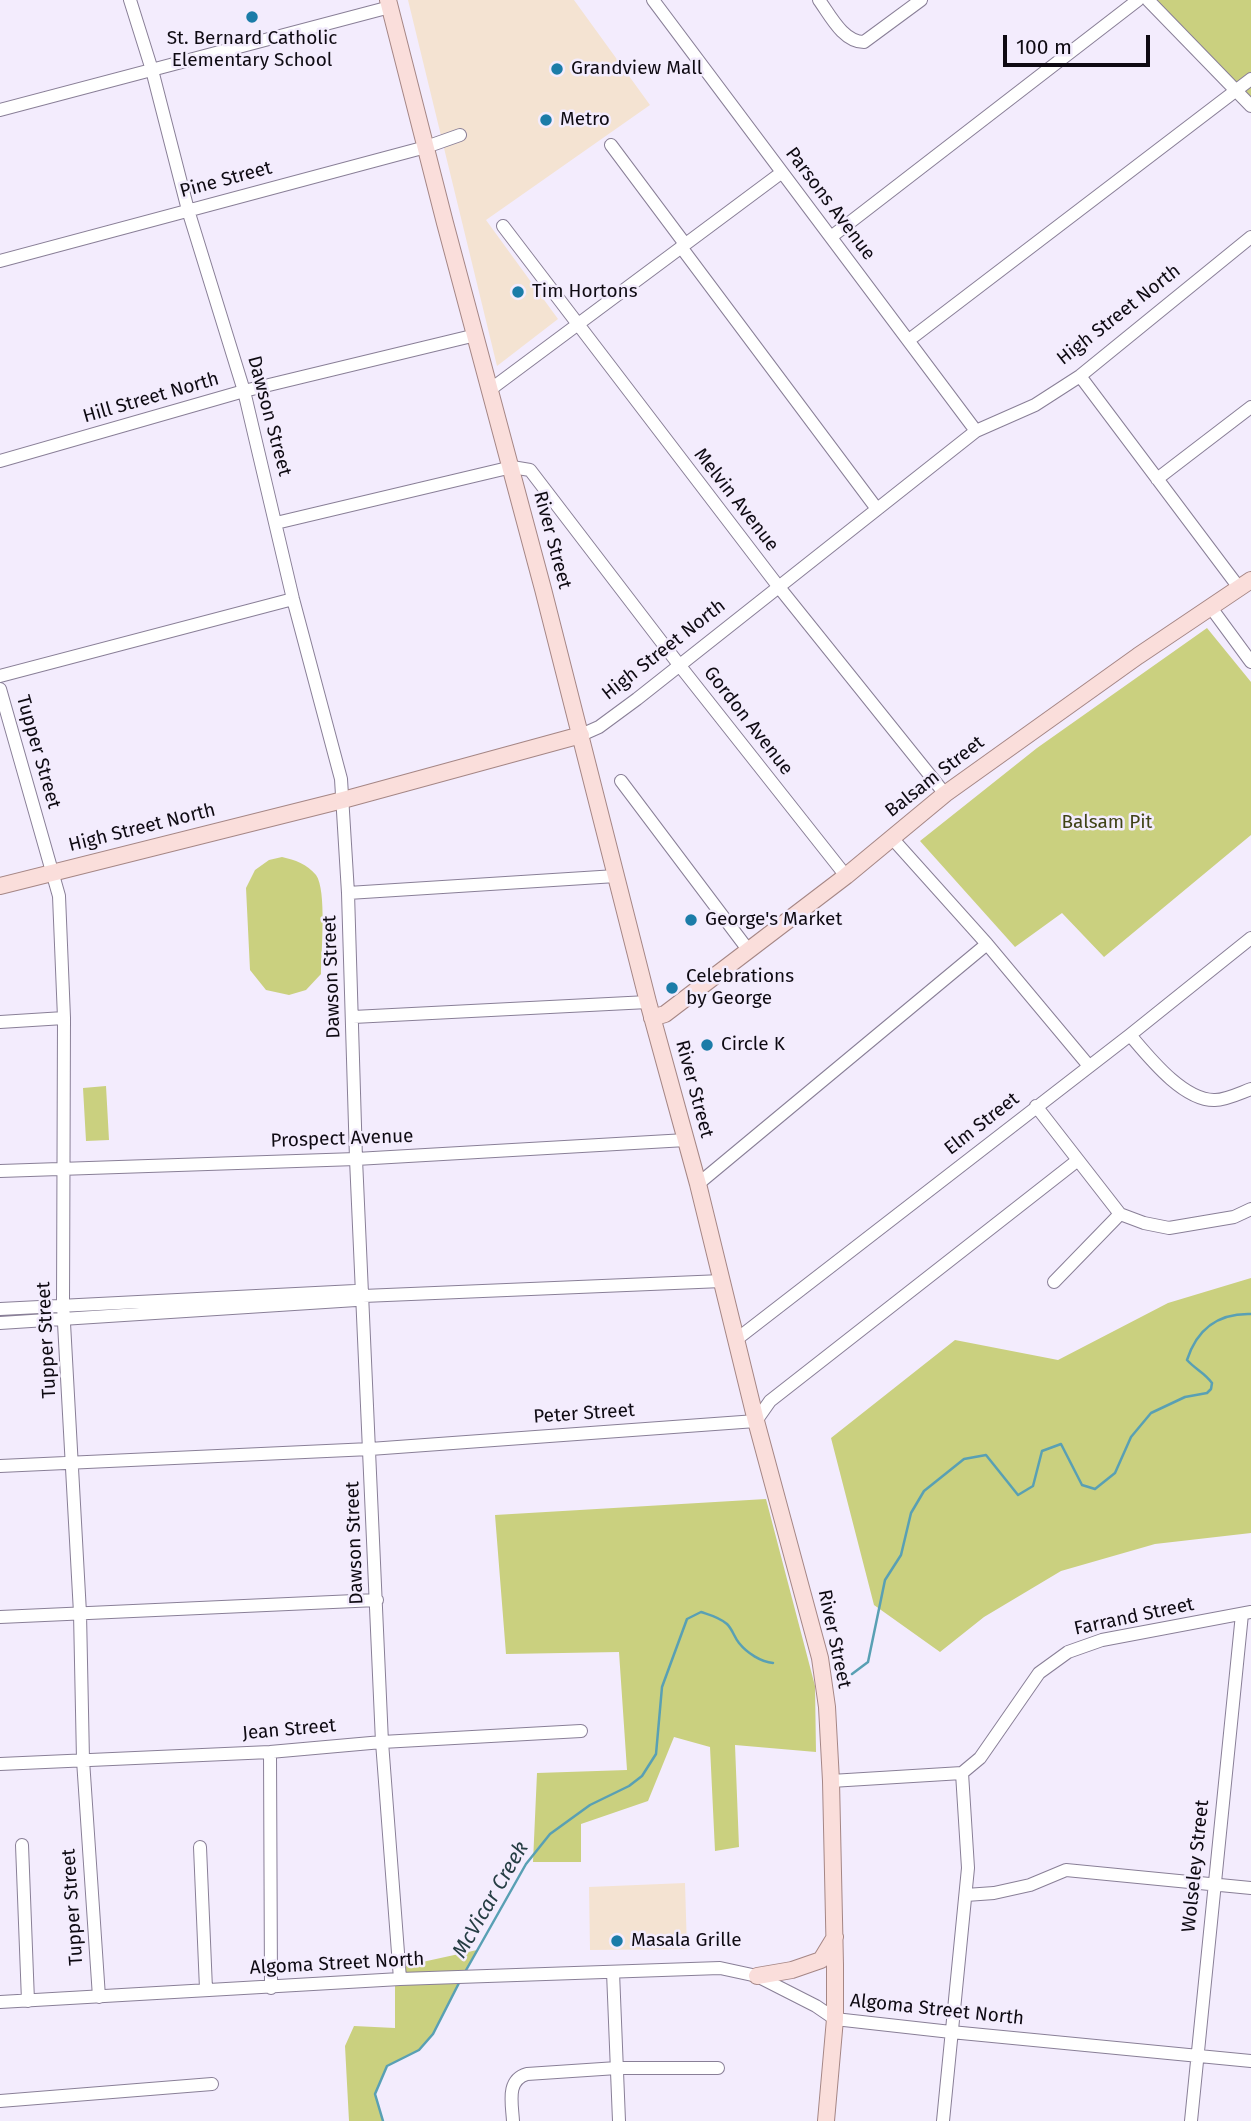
<!DOCTYPE html>
<style>
body{margin:0}
#map{position:relative;width:1251px;height:2121px;overflow:hidden;background:#f3ecfd;font-family:"Fira Sans",sans-serif}
canvas{display:block}
.scale{position:absolute;left:1003px;top:35px;width:147px;height:32px;box-sizing:border-box;border:4px solid #0e0a12;border-top:0;padding-left:9px;font-size:21px;line-height:24px;white-space:nowrap;color:#0e0a12;-webkit-text-stroke:5px #f3ecfd;paint-order:stroke}
</style>
<div id="map">
<canvas width="1251" height="2121"></canvas>
<div class="scale">100 m</div>
</div>
<script>
const c = document.querySelector('canvas').getContext('2d');
c.lineJoin = 'round';
function fill(path, color) { c.fillStyle = color; c.fill(path, 'evenodd'); }
function strokePath(path, color, width, dash) { c.strokeStyle = color; c.lineWidth = width; c.lineCap = dash ? 'butt' : 'round'; c.setLineDash(dash || []); c.stroke(path); }
function write(font, color, halo, rows, align = 'center') {
  c.font = font + ' "Fira Sans",sans-serif'; c.lineWidth = 5; c.setLineDash([]); c.textBaseline = 'middle'; c.strokeStyle = halo; c.fillStyle = color; for (const [text, x, y, turn = 0] of rows) {
    c.save(); c.translate(x, y); c.rotate((+turn || 0) * Math.PI / 180); c.textAlign = isNaN(turn) ? turn : align; if (halo) c.strokeText(text, 0, 0); c.fillText(text, 0, 0); c.restore();
  }
}
const commercial = new Path2D(`
 M 408,0 L 574,0 L 650,105 L 486,220 L 558,319 L 497,366 Z
 M 685,1883 L 687,1949 L 590,1950 L 589,1887 Z`);
const green = new Path2D(`
 M 1150,0 L 1251,0 L 1251,99 Z
 M 1207,628 L 1251,682 L 1251,835 L 1104,957 L 1062,913 L 1015,947 L 920,841 L 1037,748 Z
 M 282,857 C 295,860 307,864 316,875 C 327,890 321,953 321,974 L 306,990 L 289,995 L 266,990 L 250,970 L 246,888 L 255,870 L 269,860 Z
 M 106,1086 L 109,1140 L 86,1141 L 83,1088 Z
 M 1251,1278 L 1251,1533 L 1155,1544 L 1061,1571 L 984,1617 L 940,1652 L 874,1605 L 831,1438 L 955,1340 L 1058,1360 L 1168,1303 Z
 M 766,1499 L 815,1686 L 816,1752 L 735,1745 L 739,1847 L 715,1851 L 710,1747 L 674,1737 L 648,1801 L 581,1824 L 581,1862 L 533,1862 L 537,1773 L 627,1770 L 619,1652 L 506,1654 L 495,1515 Z
 M 477,1950 L 433,2034 L 419,2050 L 387,2066 L 375,2094 L 383,2121 L 349,2121 L 345,2046 L 354,2026 L 395,2028 L 395,1968 Z`);
const stream = new Path2D(`
 M 852,1674 L 868,1662 L 885,1580 L 901,1555 L 911,1513 L 924,1491 L 964,1459 L 986,1455 L 1018,1495 L 1033,1486 L 1042,1451 L 1061,1444 L 1082,1485 L 1095,1489 L 1115,1473 L 1131,1437 L 1151,1413 L 1185,1397 L 1207,1393 L 1211,1389 L 1212,1383 C 1205,1373 1195,1369 1187,1360 C 1197,1329 1218,1313 1251,1314
 M 465,1972 L 526,1864 L 550,1834 L 590,1805 L 629,1786 L 642,1776 L 656,1754 L 662,1687 L 687,1619 L 701,1612 C 710,1615 719,1617 727,1624 C 733,1630 734,1637 739,1643 C 747,1653 761,1662 773,1663
 M 383,2121 L 375,2094 L 387,2066 L 419,2050 L 433,2034 L 460,1981`);
const minor = new Path2D(`
 M 130,0 L 152,70 L 188,210 L 244,391 L 293,599 L 341,779 L 348,893 L 356,1159 L 382,1742 L 400,1979
 M 653,0 L 976,431
 M 819,0 C 830,15 843,42 864,42 L 921,0
 M 1148,0 L 1251,106
 M 0,110 L 390,7
 M 611,145 L 685,244
 M 503,226 L 778,586 L 945,794
 M 831,237 L 1138,0
 M 681,247 L 877,509
 M 0,261 L 426,147 L 460,135
 M 909,340 L 1251,79
 M 1080,376 L 1240,589
 M 491,389 L 781,173
 M 0,461 L 244,391 L 476,335
 M 1157,479 L 1251,407
 M 276,523 L 512,467 L 530,470 L 680,666 L 846,876
 M 1212,609 L 1251,662
 M 0,676 L 293,599
 M 0,689 L 59,896 L 64,1018 L 63,1305 L 80,1613 L 83,1760 L 99,1997
 M 581,735 L 599,727 L 637,699 L 976,431 L 1035,405 L 1080,376 L 1251,237
 M 621,781 L 749,951
 M 891,837 L 987,944 L 1089,1066
 M 348,893 L 616,876
 M 353,1017 L 648,1002
 M 0,1022 L 64,1018
 M 1130,1035 C 1148,1056 1183,1101 1215,1100 C 1226,1100 1240,1093 1251,1089
 M 1036,1106 L 1120,1214 L 1144,1223 L 1169,1228 L 1234,1217 L 1251,1209
 M 0,1171 L 356,1159 L 686,1140
 M 698,1184 L 987,944
 M 1054,1282 L 1120,1214
 M 0,1309 L 355,1291 L 363,1296
 M 0,1323 L 356,1300 L 363,1296 L 722,1281
 M 737,1339 L 1130,1035 L 1251,938
 M 0,1466 L 370,1449 L 756,1421 L 770,1401 L 1078,1160
 M 0,1617 L 377,1600
 M 270,1752 L 271,1988
 M 0,1764 L 270,1752 L 382,1742 L 581,1731
 M 831,1781 L 962,1773 L 980,1758 L 1039,1673 L 1068,1652 L 1102,1640 L 1251,1612
 M 22,1845 L 28,2001
 M 200,1847 L 206,1989
 M 966,1895 L 994,1893 L 1030,1885 L 1066,1870 L 1251,1888
 M 613,1972 L 619,2121
 M 0,2002 L 400,1979 L 720,1968 L 757,1976 L 816,2006 L 835,2019 L 951,2032 L 1251,2061
 M 0,2101 L 212,2084
 M 513,2121 C 512,2103 506,2080 527,2074 L 617,2068 L 718,2068
 M 943,2121 L 968,1868 L 962,1773
 M 1191,2121 L 1242,1614`);
const major = new Path2D(`
 M 388,0 L 445,223 L 543,589 L 648,1002 L 698,1184 L 756,1421 L 820,1658 L 827,1707 L 831,1781 L 835,1965 L 835,2019 L 826,2121
 M 0,886 L 343,800 L 581,735
 M 652,1018 L 665,1014 L 846,876 L 945,794 L 1138,656 L 1251,580
 M 757,1976 L 792,1970 L 821,1960 L 835,1937`);
const markers = [
 [252,17,7,"#1b7ca8"],
 [557,69,7,"#1b7ca8"],
 [546,120,7,"#1b7ca8"],
 [518,292,7,"#1b7ca8"],
 [691,920,7,"#1b7ca8"],
 [672,988,7,"#1b7ca8"],
 [707,1045,7,"#1b7ca8"],
 [617,1941,7,"#1b7ca8"]
];
const poiNames = [
 ["St. Bernard Catholic",252,39,"center"],
 ["Elementary School",252,61,"center"],
 ["Grandview Mall",571,69],
 ["Metro",560,120],
 ["Tim Hortons",532,292],
 ["George's Market",705,920],
 ["Celebrations",686,977],
 ["by George",686,999],
 ["Circle K",721,1045],
 ["Masala Grille",631,1941]
];
const streetNames = [
 ["Pine Street",226,180,-15],
 ["Parsons Avenue",830,204,53],
 ["High Street North",1119,315,-38],
 ["Hill Street North",151,398,-16],
 ["Dawson Street",269,416,75],
 ["Melvin Avenue",736,500,52],
 ["River Street",552,540,75],
 ["High Street North",664,650,-38],
 ["Gordon Avenue",748,721,52],
 ["Tupper Street",38,752,74],
 ["Balsam Street",935,777,-38],
 ["High Street North",142,828,-14],
 ["Dawson Street",332,977,-92],
 ["River Street",694,1089,75],
 ["Elm Street",982,1124,-38],
 ["Prospect Avenue",342,1139,-2],
 ["Tupper Street",47,1340,-93],
 ["Peter Street",584,1414,-4],
 ["Dawson Street",355,1543,-92],
 ["Farrand Street",1134,1617,-12],
 ["River Street",834,1639,78],
 ["Jean Street",289,1730,-5],
 ["Wolseley Street",1196,1866,-84],
 ["Tupper Street",73,1907,-94],
 ["Algoma Street North",337,1964,-3],
 ["Algoma Street North",937,2010,6]
];
const parkNames = [
 ["Balsam Pit",1107,823]
];
const waterNames = [
 ["McVicar Creek",491,1900,-60]
];
fill(commercial, '#f4e3d2');
fill(green, '#cad07f');
strokePath(stream, '#59a0b4', 2.5);
strokePath(minor, '#897f97', 14);
strokePath(major, '#a58685', 18);
strokePath(minor, '#fff', 12);
strokePath(major, '#fadedb', 16);
for (const [x, y, r, color] of markers) { const dot = new Path2D(); dot.arc(x, y, r, 0, 2 * Math.PI); c.fillStyle = color; c.fill(dot); strokePath(dot, '#f3ecfd', 2.5); }
write('19px', '#0e0a12', '#f3ecfd', poiNames, 'left');
write('19px', '#0e0a12', '#f3ecfd', streetNames);
write('19px', '#404317', '#f3ecfd', parkNames);
write('italic 21px', '#253d43', '#f3ecfd', waterNames);
</script>
